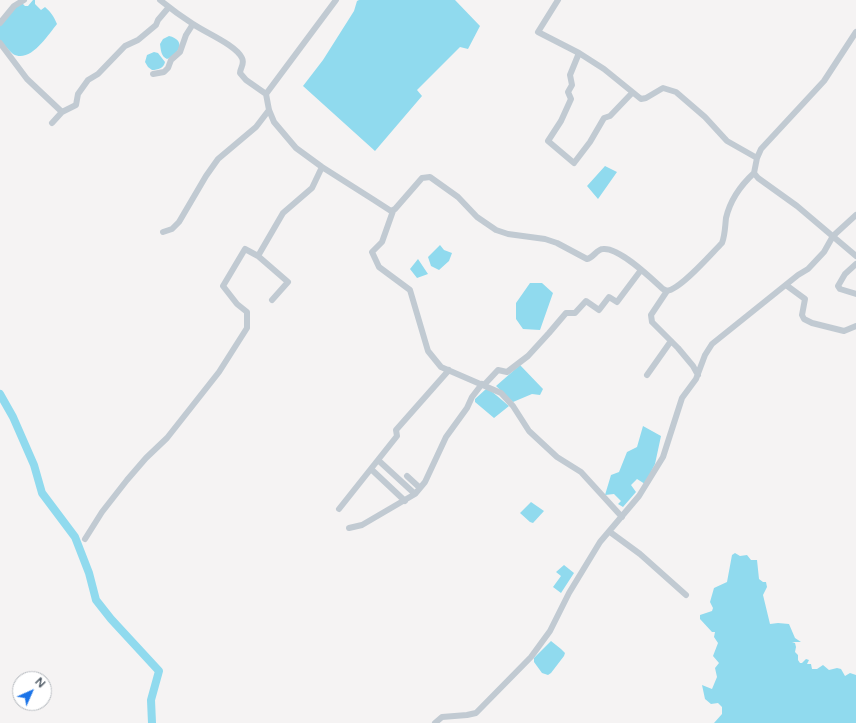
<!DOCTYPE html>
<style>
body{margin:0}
#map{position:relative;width:856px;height:723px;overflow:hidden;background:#f5f3f3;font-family:"Varela Round",sans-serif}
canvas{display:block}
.north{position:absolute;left:12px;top:671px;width:40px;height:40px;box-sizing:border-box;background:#fff;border:1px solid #b7bbc0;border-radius:50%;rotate:45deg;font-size:11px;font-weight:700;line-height:16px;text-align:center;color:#4a5661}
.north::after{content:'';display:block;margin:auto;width:14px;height:18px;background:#1a73e8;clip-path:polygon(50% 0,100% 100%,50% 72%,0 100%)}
</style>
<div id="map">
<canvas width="856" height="723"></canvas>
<div class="north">N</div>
</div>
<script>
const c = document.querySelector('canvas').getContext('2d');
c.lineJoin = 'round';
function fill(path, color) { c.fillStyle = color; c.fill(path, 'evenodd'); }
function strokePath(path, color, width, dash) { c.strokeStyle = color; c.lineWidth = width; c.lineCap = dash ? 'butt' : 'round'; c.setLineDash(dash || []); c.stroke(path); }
const water = new Path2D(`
 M 33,0 L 35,0 L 35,4 L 41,10 L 45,7 C 51,12 54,17 57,24 C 48,35 30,64 13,54 C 8,50 4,44 0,40 L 0,24 L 12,10 L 22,3 L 25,6 L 28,6 Z
 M 359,0 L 455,0 L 480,26 L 468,49 L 460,47 L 417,90 L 422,96 L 375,151 L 303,86 L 323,60 L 354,11 L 357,1 Z
 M 169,36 C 186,40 180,54 167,59 C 161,56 161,51 160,44 L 163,39 Z
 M 154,52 L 158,53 L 165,62 C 164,68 158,70 152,70 L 148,67 L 145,62 L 147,55 Z
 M 605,166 L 617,172 L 598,199 L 587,186 Z
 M 440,245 L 444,250 L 452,253 L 449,261 L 439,270 L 431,266 L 428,257 Z
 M 418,259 L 428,274 L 417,278 L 410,269 Z
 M 530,283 L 542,283 L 553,293 L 540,330 L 523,329 L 516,319 L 516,303 Z
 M 520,365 L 543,389 L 540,395 L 532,394 L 513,402 L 496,386 Z
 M 486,389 L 490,390 L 509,406 L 494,418 L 475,402 L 475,399 Z
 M 643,426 L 661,436 L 655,464 L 645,484 L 637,479 L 631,485 L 636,492 L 623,507 L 618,504 L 621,501 L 614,494 L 605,495 L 611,475 L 619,472 L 627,452 L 637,447 Z
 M 531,502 L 544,511 L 533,523 L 530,522 L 520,513 Z
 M 735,553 L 740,556 L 747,555 L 751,560 L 757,560 L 759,579 L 763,582 L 766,582 L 767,587 L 763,595 L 770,624 L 778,623 L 789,624 L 795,638 L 801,642 L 792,642 L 795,643 L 796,647 L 795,652 L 798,655 L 798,660 L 800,663 L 802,663 L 806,659 L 809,660 L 807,664 L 811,664 L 812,669 L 817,669 L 823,665 L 829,670 L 837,668 L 841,669 L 845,676 L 850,673 L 856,675 L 856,723 L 714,723 L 722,714 L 722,707 L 718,703 L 711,704 L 705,699 L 702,685 L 712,689 L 717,677 L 715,668 L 719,663 L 713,656 L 718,643 L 714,637 L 715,632 L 712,632 L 700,619 L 700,615 L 712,611 L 713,608 L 710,602 L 714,588 L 727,582 L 732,555 Z
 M 564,565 L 574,573 L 561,593 L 553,587 L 561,576 L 556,572 Z
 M 551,641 L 561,649 L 565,653 L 564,656 L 551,673 L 548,675 L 542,673 L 534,662 L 534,658 Z`);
const river = new Path2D(`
 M 0,394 L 13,417 L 34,465 L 42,493 L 75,537 L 89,573 L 96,600 L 111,619 L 159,671 L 151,700 L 152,723`);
const minor = new Path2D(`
 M 160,0 C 171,9 182,17 193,24 C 206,33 236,45 242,58 C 245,64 240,68 240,73 L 246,80 L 266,94 L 269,110 L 274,122 L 296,148 L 322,167 L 374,200 L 391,211 L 395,209 L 422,178 L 430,177 L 458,197 L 477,217 L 496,230 L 508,234 L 545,239 L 557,243 L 587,259 C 593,258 597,249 603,249 C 619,247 651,278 663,289 L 667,291 C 681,289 711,254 722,243 C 725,235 725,227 726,218 C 730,201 741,185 754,173
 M 558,0 L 538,32 L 579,53 L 604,69 L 641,99 L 646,98 L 663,88 L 676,92 L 705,117 L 727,141 L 757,158
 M 0,23 L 14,6 L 24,0
 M 856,32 L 824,81 L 761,149 L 757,158 L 754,173 L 758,178 L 797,206 L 856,256
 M 0,43 L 27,79 L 62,112
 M 579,53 L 570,75 L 572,85 L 568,92 L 571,99 L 561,121 L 548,141 L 574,163 L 590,142 L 604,118 L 610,116 L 632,93
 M 153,74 L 164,72 L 168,68 L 171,60 L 180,52 L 186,35 L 193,24
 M 266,94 L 336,0
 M 52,123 L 62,112 L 76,105 L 78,94 L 88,80 L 98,74 L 125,46 L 138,40 L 156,25 L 158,20 L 169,7
 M 393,211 L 382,242 L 372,252 L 379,267 L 410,290 L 428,351 L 441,367 L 501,393 L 513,406 L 529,431 L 557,457 L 581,472 L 622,517
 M 163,232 L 172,229 L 179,222 L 206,176 L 218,159 L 256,127 L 269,110
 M 258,256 L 288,282 L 272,300
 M 856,264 L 845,274 L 838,286 L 840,289 L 856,294
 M 786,285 L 805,299 L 802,315 L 804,319 L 812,323 L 844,331 L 856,326
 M 667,291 L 651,315 L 652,322 L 678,348 L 693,366 L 698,375
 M 647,375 L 671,341
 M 484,385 L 498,370 L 507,372 L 528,356 L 549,333 L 566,313 L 575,313 L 586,301 L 599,310 L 609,297 L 617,302 L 641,270
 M 378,460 L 415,494
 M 371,469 L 405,501
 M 407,476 L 420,488
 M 339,509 L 397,436 L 396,430 L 449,370
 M 349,528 L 362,525 L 415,494 L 425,482 L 446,437 L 467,408 L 472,397 L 482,384
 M 610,532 L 640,554 L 686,595
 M 85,539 L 102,512 L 127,480 L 146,458 L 167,438 L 219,372 L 247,328 L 247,312 L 237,304 L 223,286 L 245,249 L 258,256 L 283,213 L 312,188 L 322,167
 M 435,723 L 442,717 L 467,715 L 476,713 L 531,657 L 550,631 L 569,593 L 600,542 L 639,496 L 663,457 L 682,398 L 696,379 L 705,355 L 712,344 L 798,275 L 808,269 L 824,252 L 833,236 L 856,215`);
fill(water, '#90daee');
strokePath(river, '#90daee', 8);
strokePath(minor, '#c1cad2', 6);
</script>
